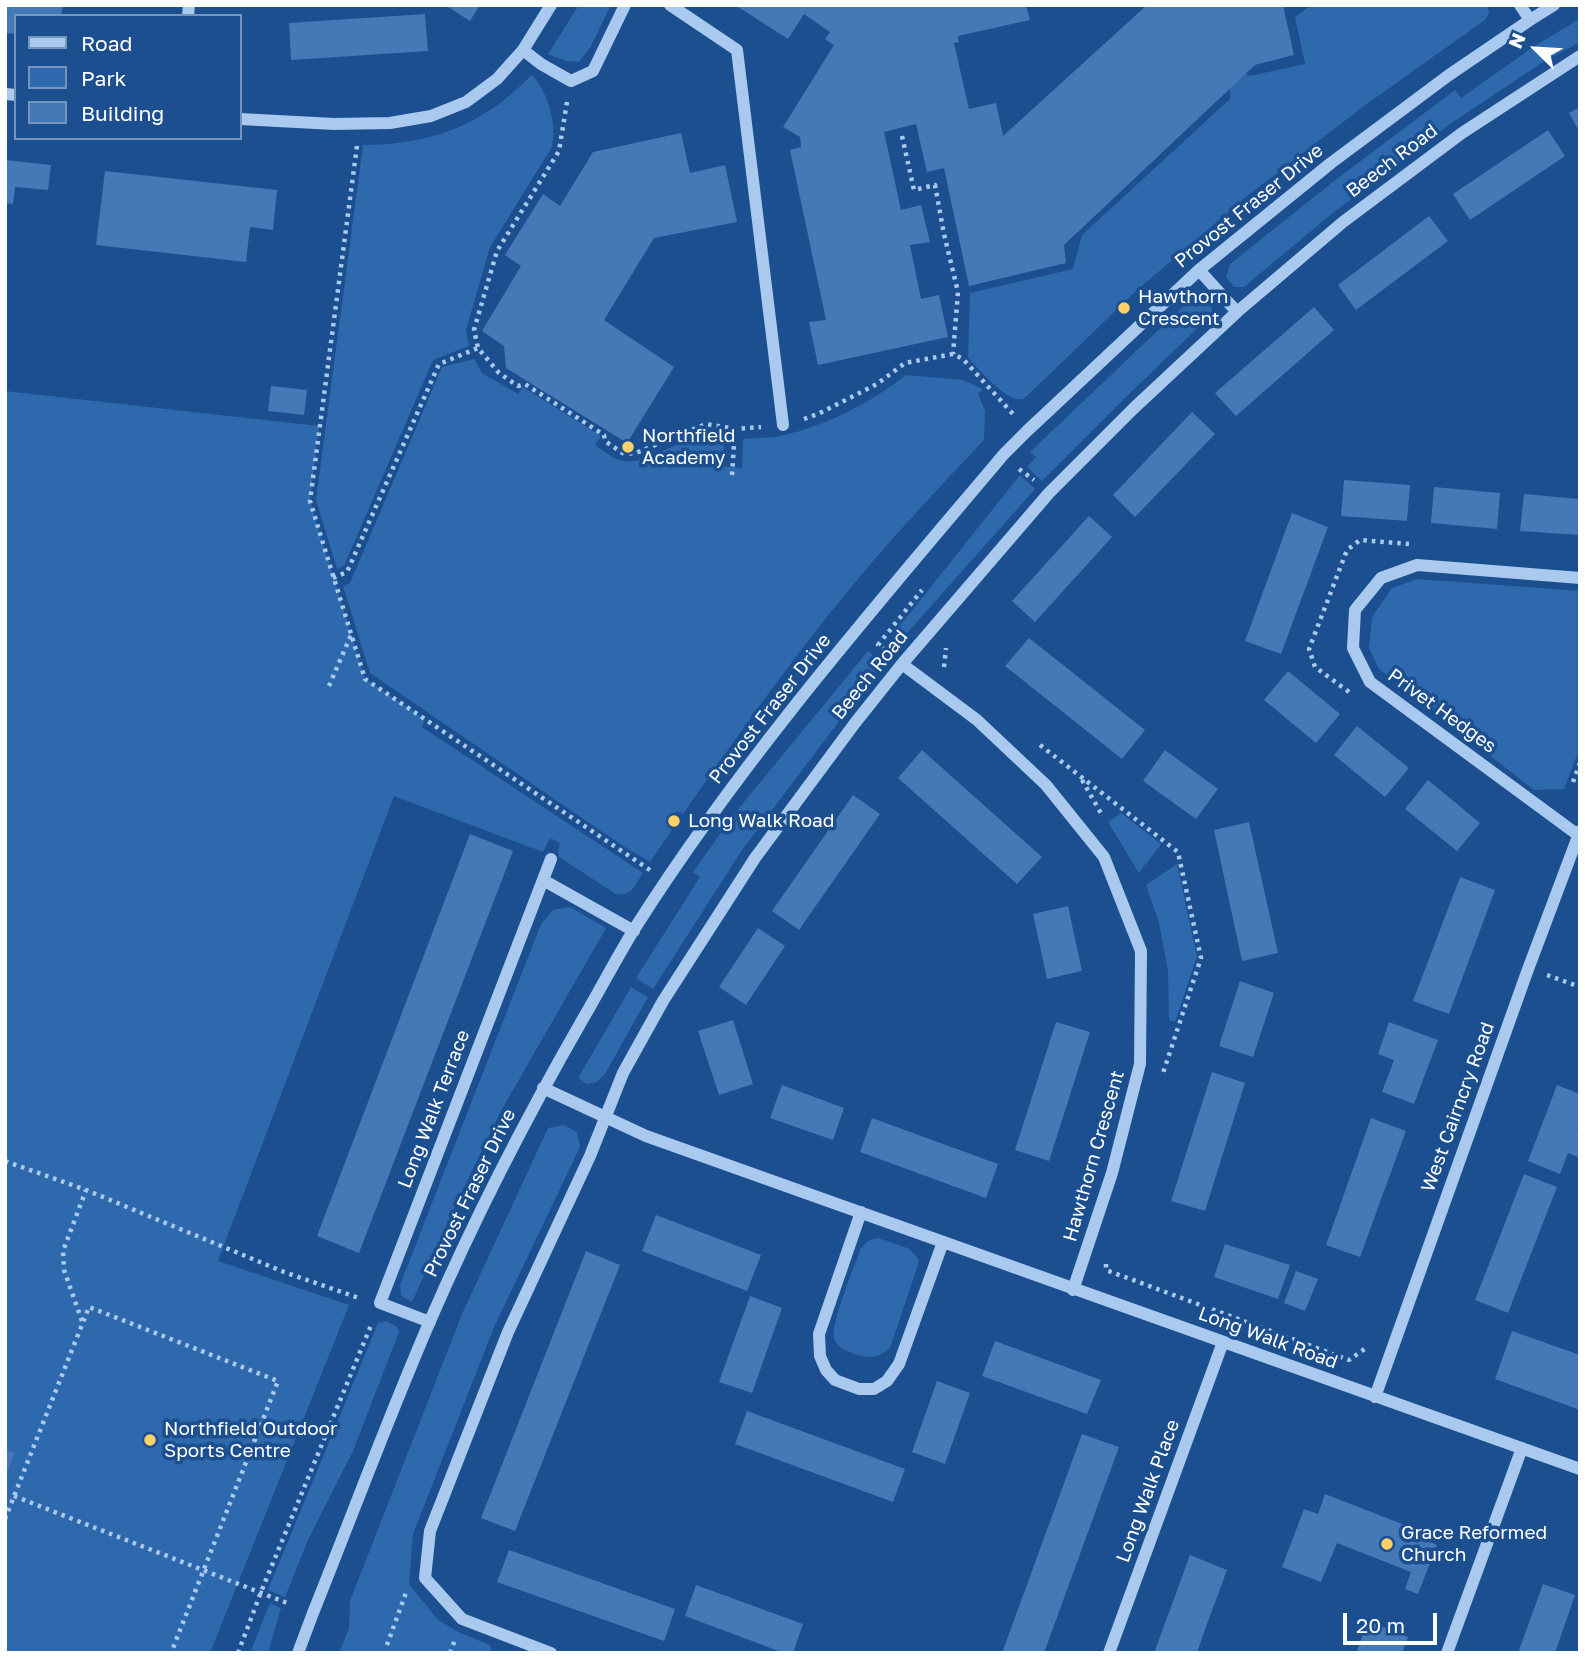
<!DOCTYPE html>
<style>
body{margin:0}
#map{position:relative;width:1585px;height:1658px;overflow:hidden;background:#1b4f8f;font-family:"Golos Text",sans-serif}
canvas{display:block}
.frame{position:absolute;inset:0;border:7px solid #fff;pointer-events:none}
.legend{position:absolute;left:14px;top:14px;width:228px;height:126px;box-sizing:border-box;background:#1b4f8f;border:2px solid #7695bc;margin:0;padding:9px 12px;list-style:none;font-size:21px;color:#fff}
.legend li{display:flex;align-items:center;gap:14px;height:35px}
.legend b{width:35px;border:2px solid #7695bc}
.north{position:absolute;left:1501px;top:14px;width:70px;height:70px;-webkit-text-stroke:5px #1b4f8f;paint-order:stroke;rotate:294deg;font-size:19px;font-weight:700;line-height:28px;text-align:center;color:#fff}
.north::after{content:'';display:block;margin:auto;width:24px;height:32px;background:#fff;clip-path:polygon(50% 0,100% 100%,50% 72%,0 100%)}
.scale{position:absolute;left:1343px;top:1613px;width:94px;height:32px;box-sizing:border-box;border:4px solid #fff;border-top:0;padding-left:9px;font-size:21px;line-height:24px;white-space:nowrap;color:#fff;-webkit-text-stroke:5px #1b4f8f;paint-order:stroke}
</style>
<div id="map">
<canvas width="1585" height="1658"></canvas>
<div class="frame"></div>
<ul class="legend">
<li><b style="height:9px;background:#a9c9ee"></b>Road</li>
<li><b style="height:19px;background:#2e69ad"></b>Park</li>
<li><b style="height:19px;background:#4478b7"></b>Building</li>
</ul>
<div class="north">N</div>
<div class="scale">20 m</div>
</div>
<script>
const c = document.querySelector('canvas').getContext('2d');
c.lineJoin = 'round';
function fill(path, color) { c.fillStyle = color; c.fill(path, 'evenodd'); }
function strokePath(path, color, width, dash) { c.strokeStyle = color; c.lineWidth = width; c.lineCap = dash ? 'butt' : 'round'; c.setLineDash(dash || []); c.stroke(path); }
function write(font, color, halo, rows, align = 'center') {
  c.font = font + ' "Golos Text",sans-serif'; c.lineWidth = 7; c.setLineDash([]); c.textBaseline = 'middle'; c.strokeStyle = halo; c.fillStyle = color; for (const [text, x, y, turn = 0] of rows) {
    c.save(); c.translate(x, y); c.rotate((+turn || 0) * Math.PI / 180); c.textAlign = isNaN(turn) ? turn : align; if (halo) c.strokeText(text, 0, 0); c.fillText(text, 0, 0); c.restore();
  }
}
const green = new Path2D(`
 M 579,5 L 611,5 L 590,48 L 579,62 L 566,61 L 548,54 Z
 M 1311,5 L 1487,5 L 1489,13 L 1485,20 L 1364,106 L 1246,197 L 1136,291 L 1028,395 C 1024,398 1023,400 1018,399 C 1003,398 978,368 968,358 L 970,293 L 1073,269 L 1082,235 L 1230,99 L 1230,88 L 1245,73 L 1250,76 L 1305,64 L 1295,17 Z
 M 1580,19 L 1580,42 L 1546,60 L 1453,122 L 1334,212 L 1244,287 L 1234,287 L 1226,277 L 1230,264 L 1338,178 L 1455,90 L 1461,98 L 1536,45 Z
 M 532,75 C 548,92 557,124 552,147 L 490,247 L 466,330 L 469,346 L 433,360 L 344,566 L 337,569 L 316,500 L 363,145 C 417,144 459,134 503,101 C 513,93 522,84 532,75 Z
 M 1201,296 L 1209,301 L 1212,309 L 1210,316 L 1127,396 L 1042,481 L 1027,467 L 1036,457 L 1030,452 L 1192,298 Z
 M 474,359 L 482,373 L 518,394 L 523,387 L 601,436 L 595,445 C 609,455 617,463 636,461 L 705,434 L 725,438 L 722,466 L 742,468 L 743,439 C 753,438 765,438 775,437 C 822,428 869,404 906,375 L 963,380 L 983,389 L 978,394 L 985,411 L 984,440 C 957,469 930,497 904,526 C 822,616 752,715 683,814 L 677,811 L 667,826 L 672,830 L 650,862 L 620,844 L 370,673 L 343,586 L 350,583 L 442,367 Z
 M 5,391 L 319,426 L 310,501 L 365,679 L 425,719 L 422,727 L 643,873 C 635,885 632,897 616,894 L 559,857 L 558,851 L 560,843 L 550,838 L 543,852 L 394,796 L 218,1261 L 349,1305 L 210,1653 L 5,1653 Z
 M 1020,475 L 1035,489 L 899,642 L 891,637 Z
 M 1417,579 L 1580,591 L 1580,747 L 1564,789 L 1534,790 L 1379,669 L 1369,648 L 1372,617 L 1392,588 Z
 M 868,651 L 883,663 L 742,850 L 653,989 L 636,978 L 700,877 L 693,872 L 735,813 Z
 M 1121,813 L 1161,844 L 1139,873 L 1108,822 Z
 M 1177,864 L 1197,956 L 1175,1022 L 1169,1020 L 1168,971 L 1159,923 L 1146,885 Z
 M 570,907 L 606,928 L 501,1111 L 455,1206 L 412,1302 L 401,1296 L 400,1285 L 541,924 L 553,910 Z
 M 631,987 L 648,997 L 605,1074 L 597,1082 L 587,1084 L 578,1078 Z
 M 564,1125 L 577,1132 L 580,1147 L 495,1325 L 413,1534 L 409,1584 L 438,1620 L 458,1632 L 490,1645 L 492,1653 L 339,1653 L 349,1628 L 350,1601 L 462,1314 L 548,1128 Z
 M 878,1238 L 910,1249 L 919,1260 L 917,1268 L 890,1348 C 877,1358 870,1359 855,1354 C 847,1351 837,1348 834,1338 C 830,1324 855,1265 861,1248 L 868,1241 Z
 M 386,1321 L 396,1326 L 399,1332 L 353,1451 L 308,1540 L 285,1597 L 268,1590 L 378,1323 Z
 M 270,1603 L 281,1608 L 268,1653 L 250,1653 Z`);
const building = new Path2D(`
 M 5,5 L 63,5 L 61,16 L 16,16 L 16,34 L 5,33 Z
 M 445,5 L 480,5 L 470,21 Z
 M 735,5 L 1026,5 L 1030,20 L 958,36 L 959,42 L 954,43 L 969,109 L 996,103 L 1003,136 L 1147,5 L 1283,5 L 1294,55 L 1255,65 L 1064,245 L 1066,263 L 969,286 L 944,168 L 927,172 L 916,124 L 884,132 L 901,210 L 921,205 L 930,242 L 910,245 L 921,299 L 939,295 L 948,337 L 818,365 L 809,322 L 826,320 L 790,150 L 801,147 L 800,137 L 783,127 L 834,45 L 825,39 L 830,32 L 804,14 L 788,39 Z
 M 425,14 L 428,51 L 291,60 L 289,23 Z
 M 1580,107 L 1580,133 L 1569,113 Z
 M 1548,130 L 1565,156 L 1470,220 L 1453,194 Z
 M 681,133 L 690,173 L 725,165 L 737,222 L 654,238 L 604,320 L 674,367 L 627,443 L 506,368 L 504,346 L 482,331 L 521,266 L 505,255 L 543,194 L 560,206 L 593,152 Z
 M 5,160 L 51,165 L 48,190 L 15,187 L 13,204 L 5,203 Z
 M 105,171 L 277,190 L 273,230 L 250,227 L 246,262 L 96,245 Z
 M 1429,216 L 1448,241 L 1356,310 L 1338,285 Z
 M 1314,307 L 1334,330 L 1236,416 L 1215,393 Z
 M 271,386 L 307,390 L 304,415 L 268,411 Z
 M 1192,412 L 1215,434 L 1135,517 L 1113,495 Z
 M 1344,480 L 1410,485 L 1407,521 L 1341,516 Z
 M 1434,487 L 1500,493 L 1497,529 L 1431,523 Z
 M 1524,494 L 1580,499 L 1580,535 L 1520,531 Z
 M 1292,513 L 1328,527 L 1281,654 L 1245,641 Z
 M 1089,516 L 1112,537 L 1035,622 L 1012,601 Z
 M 1029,638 L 1145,730 L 1122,759 L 1005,666 Z
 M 1288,671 L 1340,714 L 1316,743 L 1264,700 Z
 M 1357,726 L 1409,768 L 1385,797 L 1334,755 Z
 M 922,750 L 1042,857 L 1017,884 L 898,778 Z
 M 1165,750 L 1218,789 L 1196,819 L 1143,781 Z
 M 1428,780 L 1480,823 L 1457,851 L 1405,809 Z
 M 853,795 L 880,814 L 799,930 L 772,911 Z
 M 1249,822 L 1278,953 L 1242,961 L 1214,830 Z
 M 470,834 L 513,851 L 359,1253 L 317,1236 Z
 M 1460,877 L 1495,890 L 1449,1014 L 1413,1001 Z
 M 1068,906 L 1082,971 L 1047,979 L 1033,914 Z
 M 758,928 L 785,946 L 746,1005 L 719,987 Z
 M 1240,981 L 1274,993 L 1253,1057 L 1219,1046 Z
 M 733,1020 L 753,1084 L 719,1095 L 698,1031 Z
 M 1056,1022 L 1090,1032 L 1049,1161 L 1015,1150 Z
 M 1389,1022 L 1438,1040 L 1414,1104 L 1382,1092 L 1394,1060 L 1378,1054 Z
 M 1212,1072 L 1245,1083 L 1205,1211 L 1171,1201 Z
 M 782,1085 L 844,1108 L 833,1140 L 770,1118 Z
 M 1557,1085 L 1580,1094 L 1580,1124 L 1577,1130 L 1580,1131 L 1580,1158 L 1568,1153 L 1560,1174 L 1528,1161 Z
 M 872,1118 L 998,1164 L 986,1198 L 860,1152 Z
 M 1371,1118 L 1406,1131 L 1360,1257 L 1326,1245 Z
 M 1524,1174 L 1557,1187 L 1508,1313 L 1475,1300 Z
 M 656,1215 L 761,1255 L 747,1291 L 642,1251 Z
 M 1225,1244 L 1290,1265 L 1278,1299 L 1214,1277 Z
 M 586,1251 L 620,1265 L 515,1531 L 481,1518 Z
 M 1296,1271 L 1318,1279 L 1305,1311 L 1284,1303 Z
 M 750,1296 L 782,1308 L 752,1393 L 719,1382 Z
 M 1512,1331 L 1580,1355 L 1580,1410 L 1495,1379 Z
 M 995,1341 L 1101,1380 L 1087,1414 L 982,1376 Z
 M 937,1381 L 970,1393 L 945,1464 L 912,1452 Z
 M 747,1411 L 905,1469 L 893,1502 L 735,1444 Z
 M 1082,1434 L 1119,1447 L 1044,1653 L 1002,1653 Z
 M 5,1449 L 15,1453 L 5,1476 Z
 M 1325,1494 L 1428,1534 L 1426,1540 L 1437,1545 L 1418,1594 L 1405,1589 L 1411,1572 L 1337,1543 L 1321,1582 L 1282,1567 L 1304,1509 L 1318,1514 Z
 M 509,1550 L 675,1609 L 664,1641 L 497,1582 Z
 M 1190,1555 L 1227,1570 L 1203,1635 L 1197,1653 L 1154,1653 Z
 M 1543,1584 L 1575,1595 L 1555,1653 L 1518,1653 Z
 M 696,1585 L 803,1624 L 793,1653 L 784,1653 L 685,1616 Z
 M 1368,1621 L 1408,1637 L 1402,1653 L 1356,1653 Z`);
const path = new Path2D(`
 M 567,102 L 559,151 L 497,251 L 474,330 L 478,348 L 499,373 L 518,386 L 525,384 L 604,435 L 605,441 L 624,454 L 636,453 L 706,424 L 735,429 L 761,427
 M 902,136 L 914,190 L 935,185 L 944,234 L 958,292 L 953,354
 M 357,146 L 310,501 L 365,679 L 650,870
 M 804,419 L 818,414 L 877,384 L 905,363 L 953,354 L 963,359 L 1013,414
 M 1019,469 L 1034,480
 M 732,475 L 735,429
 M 333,578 L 347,572 L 439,364 L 478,348
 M 885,650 L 878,645 L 922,590
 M 944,667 L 946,648
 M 329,686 L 351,635
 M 1349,692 L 1315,667 L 1309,649 L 1347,550 L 1360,540 L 1409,544
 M 1040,745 L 1178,852 L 1201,958 L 1163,1073
 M 1082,780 L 1102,815
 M 1573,782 L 1580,763
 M 1547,975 L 1580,987
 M 5,1161 L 86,1190 L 284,1272 L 359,1298
 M 1106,1264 L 1106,1270 L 1349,1360 L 1366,1348
 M 82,1321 L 64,1270 L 63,1251 L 86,1190
 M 14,1496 L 287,1603
 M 5,1519 L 89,1307 L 278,1381 L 171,1653
 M 387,1645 L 407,1590
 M 238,1653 L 261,1592 L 372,1323
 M 450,1653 L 456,1637`);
const minor = new Path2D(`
 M 670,5 L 737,50 L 783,425
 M 1520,5 L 1530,20
 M 188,16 L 189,5
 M 523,50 L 541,64 L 571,81 L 593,71 L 625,5
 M 5,94 L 16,95
 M 240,119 L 334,124 L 390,123 L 431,116 L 466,102 L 497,79 L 523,50 L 551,5
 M 1199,270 L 1237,312
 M 902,664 L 977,720 L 1046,785 L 1104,857 L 1141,951 L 1140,1064 L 1112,1173 L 1073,1290
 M 1578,835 L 1370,682 L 1353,648 L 1355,610 L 1381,578 L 1417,565 L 1580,578
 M 543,880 L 634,931
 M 543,1088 L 646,1136 L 1580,1469
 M 861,1212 L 819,1334 L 820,1356 L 826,1370 L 835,1380 L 859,1389 L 874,1389 L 887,1381 L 899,1364 L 943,1242
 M 430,1322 L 380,1303 L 551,859
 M 1375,1397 L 1527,972 L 1580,831
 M 298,1653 L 313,1613 C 352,1516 388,1418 430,1321 C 475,1217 527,1116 584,1017 C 601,988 617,957 635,928 C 742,759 875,607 1004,454 L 1027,431 L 1199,270 L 1331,163 L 1449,75 L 1530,20 L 1554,5
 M 551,1653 L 462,1619 L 425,1578 L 430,1531 L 508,1332 L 590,1156 L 623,1073 L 663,1001 L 755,858 L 855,723 L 902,664 L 1049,493 L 1134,408 L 1237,312 L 1343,222 L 1462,133 L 1580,56
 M 1109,1653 L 1223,1342
 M 1447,1653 L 1522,1448`);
const markers = [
 [1124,308,7,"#ffd166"],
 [628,447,7,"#ffd166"],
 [674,821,7,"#ffd166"],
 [150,1440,7,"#ffd166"],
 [1387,1544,7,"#ffd166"]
];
const streetNames = [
 ["Beech Road",1392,161,-37],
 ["Provost Fraser Drive",1249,206,-39],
 ["Beech Road",870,675,-51],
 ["Provost Fraser Drive",770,709,-52],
 ["Privet Hedges",1442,711,36],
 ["West Cairncry Road",1458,1107,-70],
 ["Long Walk Terrace",434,1109,-69],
 ["Hawthorn Crescent",1094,1156,-74],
 ["Provost Fraser Drive",470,1193,-64],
 ["Long Walk Road",1268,1338,20],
 ["Long Walk Place",1148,1491,-70]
];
const poiNames = [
 ["Hawthorn",1138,297],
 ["Crescent",1138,319],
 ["Northfield",642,436],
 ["Academy",642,458],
 ["Long Walk Road",688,821],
 ["Northfield Outdoor",164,1429],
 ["Sports Centre",164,1451],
 ["Grace Reformed",1401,1533],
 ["Church",1401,1555]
];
fill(green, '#2e69ad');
fill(building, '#4478b7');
strokePath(path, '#a9c9ee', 4.5, [3.5, 5]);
strokePath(minor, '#a9c9ee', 12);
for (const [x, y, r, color] of markers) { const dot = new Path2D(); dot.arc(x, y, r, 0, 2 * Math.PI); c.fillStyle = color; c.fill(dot); strokePath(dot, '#1b4f8f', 2.5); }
write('19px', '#fff', '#1b4f8f', streetNames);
write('19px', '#fff', '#1b4f8f', poiNames, 'left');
</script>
